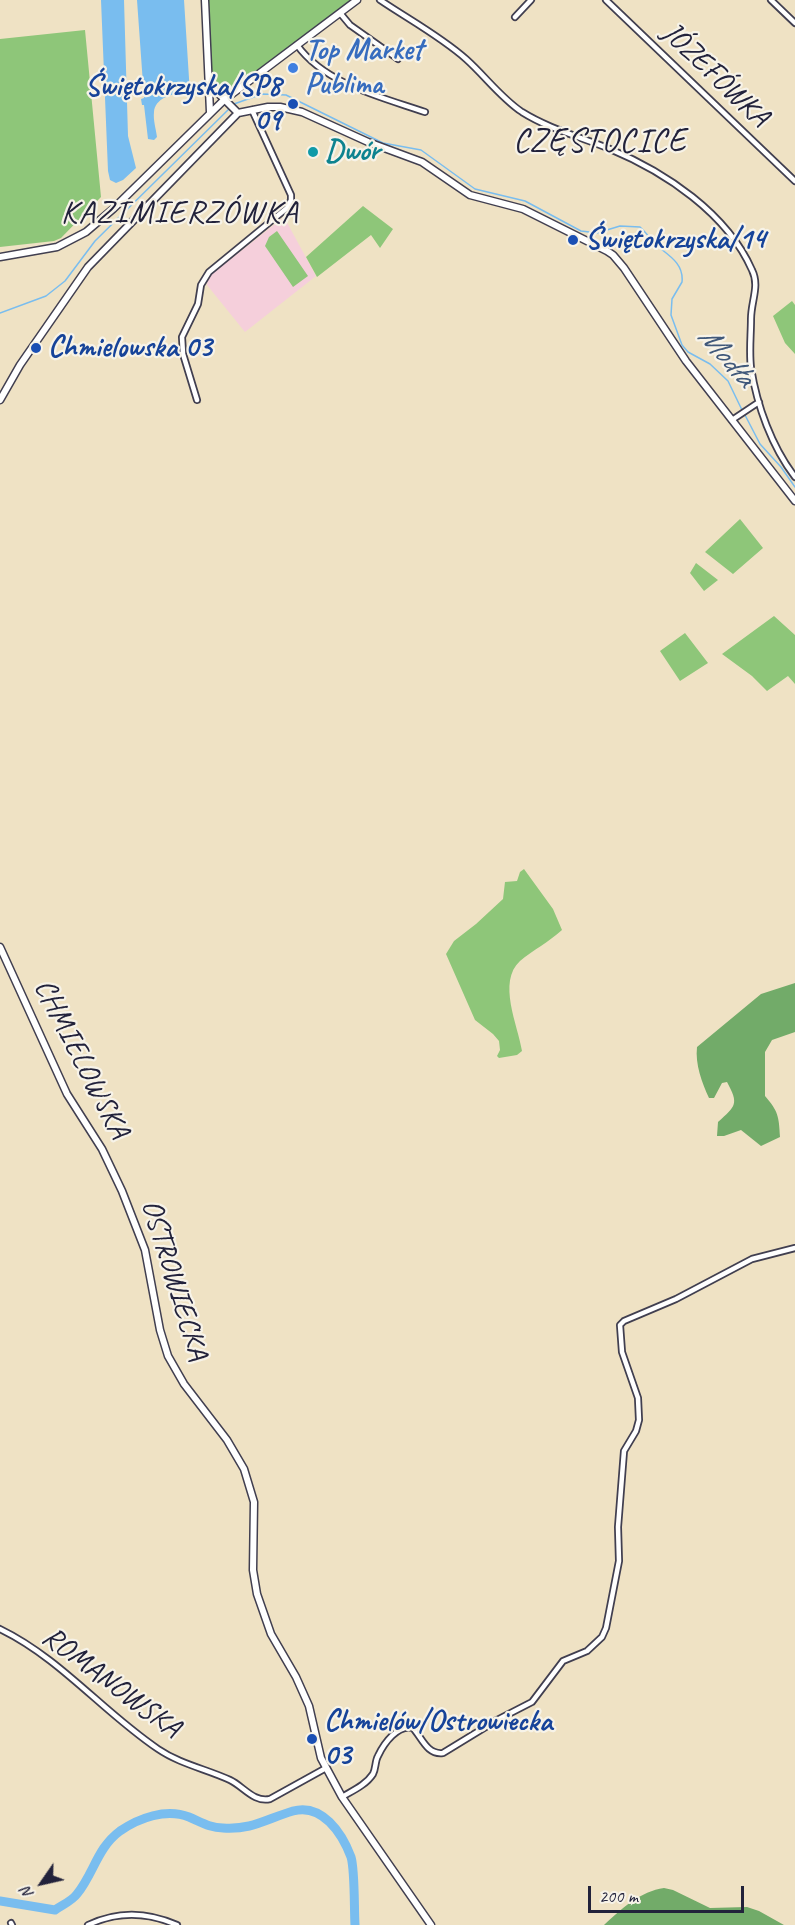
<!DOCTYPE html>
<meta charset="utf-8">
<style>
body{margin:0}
#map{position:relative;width:795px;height:1925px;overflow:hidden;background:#efe2c4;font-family:Caveat,sans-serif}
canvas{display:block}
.north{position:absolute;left:12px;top:1853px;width:60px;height:60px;-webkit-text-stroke:4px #f7f3e8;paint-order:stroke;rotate:236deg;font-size:16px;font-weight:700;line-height:24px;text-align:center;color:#22223b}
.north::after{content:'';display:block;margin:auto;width:21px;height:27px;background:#22223b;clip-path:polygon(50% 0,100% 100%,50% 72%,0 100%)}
.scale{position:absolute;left:588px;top:1886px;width:156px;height:27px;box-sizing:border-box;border:3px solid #22223b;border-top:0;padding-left:8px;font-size:18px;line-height:21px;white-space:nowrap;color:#22223b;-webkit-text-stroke:4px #f7f3e8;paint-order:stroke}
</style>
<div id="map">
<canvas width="795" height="1925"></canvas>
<div class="north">N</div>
<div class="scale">200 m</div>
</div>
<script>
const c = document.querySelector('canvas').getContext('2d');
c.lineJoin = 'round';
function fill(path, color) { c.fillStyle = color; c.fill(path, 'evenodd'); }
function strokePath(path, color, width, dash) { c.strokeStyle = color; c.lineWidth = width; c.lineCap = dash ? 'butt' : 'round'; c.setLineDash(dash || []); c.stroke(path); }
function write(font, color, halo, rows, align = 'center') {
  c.font = font + ' Caveat,sans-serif'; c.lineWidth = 4.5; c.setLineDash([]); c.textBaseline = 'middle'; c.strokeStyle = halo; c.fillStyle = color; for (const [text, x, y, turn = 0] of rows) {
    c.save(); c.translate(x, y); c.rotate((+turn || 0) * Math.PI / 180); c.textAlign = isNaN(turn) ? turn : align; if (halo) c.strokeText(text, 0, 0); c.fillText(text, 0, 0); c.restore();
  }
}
const built = new Path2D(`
 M 284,217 L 316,276 L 245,332 L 207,285 L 208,277 Z`);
const green = new Path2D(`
 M 205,0 L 357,0 L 224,100 L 209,85 Z
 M 85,30 L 101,197 L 61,238 L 54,241 L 0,247 L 0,39 Z
 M 363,206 L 393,229 L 380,248 L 371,235 L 317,277 L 306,257 Z
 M 277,231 L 308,276 L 293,287 L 265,246 L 269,237 Z
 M 792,301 L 795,305 L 795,354 L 785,343 L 773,316 Z
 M 740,519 L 763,548 L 733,574 L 705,552 Z
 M 696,563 L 718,580 L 704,591 L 690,573 Z
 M 774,616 L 795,635 L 795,684 L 788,676 L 767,691 L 752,676 L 722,654 Z
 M 685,633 L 708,663 L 680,681 L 660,651 Z
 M 524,869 L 553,909 L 562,930 C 549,942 533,950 520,961 C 497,982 518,1025 522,1051 L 517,1055 L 499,1058 L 497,1056 L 500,1050 L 499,1041 L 493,1034 L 475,1020 L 446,954 L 454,941 L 476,924 L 503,899 L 505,882 L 517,881 L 520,872 Z`);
const forest = new Path2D(`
 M 795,983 L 795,1032 L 772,1040 L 765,1052 L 765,1096 C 778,1111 779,1116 780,1137 L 761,1146 L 741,1130 L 724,1136 L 717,1136 L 718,1122 C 736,1106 739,1104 727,1082 L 722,1083 L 714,1098 L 709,1098 C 702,1083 695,1064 697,1047 L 761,994 Z
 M 664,1888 L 673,1890 L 710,1908 L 747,1907 L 759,1911 L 784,1925 L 604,1925 C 621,1909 641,1891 664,1888 Z`);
const water = new Path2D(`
 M 101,0 L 124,0 L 128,136 L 136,168 L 123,180 L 116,183 L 110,180 L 108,171 Z
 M 137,0 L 184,0 L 190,94 C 179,91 155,96 154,112 C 153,120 156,129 157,137 L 154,140 L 148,139 L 144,105 L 142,105 L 141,99 L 144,98 Z`);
const stream = new Path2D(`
 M 234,104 L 262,94 L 286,95 L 383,143 L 421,150 L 475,189 L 525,201 L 581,231 L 597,233 L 620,226 L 640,227 C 646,232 650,239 656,245 C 668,255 684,263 682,282 L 672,299 L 671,315 L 682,345 L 688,352 L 710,364 L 728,381 L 742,410
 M 0,313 L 46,296 L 65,281 L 95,241 L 231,107
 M 745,415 L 760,444 L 781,467 L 795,487`);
const river = new Path2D(`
 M 0,1901 L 55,1910 C 62,1905 72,1901 77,1894 C 94,1873 97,1848 120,1831 C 139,1818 166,1808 189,1817 C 201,1822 210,1828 223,1828 C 252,1830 266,1819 293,1811 C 322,1803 342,1833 351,1857 C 355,1870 354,1909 355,1925`);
const minor = new Path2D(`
 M 380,0 C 408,19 440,36 466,59 C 485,76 501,98 522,112 C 549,129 581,137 610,149 C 665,172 727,213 752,270 C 760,286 751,301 751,319 C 751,335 749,352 751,368 C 757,406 772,447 795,477
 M 606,0 L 795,181
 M 771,0 L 795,23
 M 340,13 L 350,25 L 398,59
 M 515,17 L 531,0
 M 297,45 C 325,84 381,97 425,112
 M 197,400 L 183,354 L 182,337 L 198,304 L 201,285 L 209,272 L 287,208 L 291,200 L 291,195 L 252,110
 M 732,420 L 759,402
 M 0,1629 C 60,1658 103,1712 158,1749 C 180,1764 206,1769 230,1780 C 243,1786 254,1803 270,1799 L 326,1768
 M 342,1797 C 352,1791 366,1785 373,1774 C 376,1768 375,1761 378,1756 C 384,1743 398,1724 413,1728 C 422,1738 427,1755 443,1753 L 497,1720 L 532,1702 L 563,1661 L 587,1651 L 602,1637 L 606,1628 L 619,1561 L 618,1527 L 624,1451 L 636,1431 L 639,1420 L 638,1398 L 622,1352 L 620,1325 L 624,1321 L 676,1299 L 752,1259 L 795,1248
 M 11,1923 L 12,1925
 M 88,1925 C 117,1911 148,1912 177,1925`);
const tertiary = new Path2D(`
 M 205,0 L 210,112
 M 210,85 L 238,113
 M 238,113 L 268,107 L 280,107 L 302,112 L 368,142 L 422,162 L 470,195 L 523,209 L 607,251 L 613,255 L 624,268 L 686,361 L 795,501
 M 0,257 L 57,247 L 86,232 L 113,209 L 224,100 L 357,0
 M 0,400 L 20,365 L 88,267 L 238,113
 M 0,947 L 67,1094 L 102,1149 L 122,1191 L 145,1250 L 160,1330 L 168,1356 L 184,1384 L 227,1440 L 244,1469 L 254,1502 L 253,1570 L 257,1594 L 271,1634 L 296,1677 L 309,1706 L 321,1758 L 342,1797 L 431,1925`);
const markers = [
 [293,68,6,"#3f7fe0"],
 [293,104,6,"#1a4fb4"],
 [313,152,6,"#0f9aa8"],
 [573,240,6,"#1a4fb4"],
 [36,348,6,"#1a4fb4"],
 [312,1739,6,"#1a4fb4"]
];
const shopNames = [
 ["Top Market",305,51],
 ["Publima",305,85]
];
const streetNames = [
 ["JÓZEFÓWKA",715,75,44],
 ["CHMIELOWSKA",81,1059,63],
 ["OSTROWIECKA",174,1280,73],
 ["ROMANOWSKA",111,1683,37]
];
const transitNames = [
 ["Świętokrzyska/SP8",281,87,"right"],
 ["09",281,121,"right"],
 ["Świętokrzyska/14",585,240],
 ["Chmielowska 03",48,348],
 ["Chmielów/Ostrowiecka",324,1722],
 ["03",324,1756]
];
const cultureNames = [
 ["Dwór",325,152]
];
const neighbourhoodNames = [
 ["KAZIMIERZÓWKA",180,214]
];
const waterNames = [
 ["Modła",726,357,49]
];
const quarterNames = [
 ["CZĘSTOCICE",600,142]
];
fill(built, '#f5cfdb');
fill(green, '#8ec679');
fill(forest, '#72ab69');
fill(water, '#79bdef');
strokePath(stream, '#79bdef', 1.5);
strokePath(river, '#79bdef', 9);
strokePath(minor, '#413f50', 8);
strokePath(tertiary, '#413f50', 9);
strokePath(minor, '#fff', 4.5);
strokePath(tertiary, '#fff', 6);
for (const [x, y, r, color] of markers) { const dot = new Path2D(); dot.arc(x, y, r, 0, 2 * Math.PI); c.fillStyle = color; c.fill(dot); strokePath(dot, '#f7f3e8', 2); }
write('bold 30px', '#366cbe', '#f7f3e8', shopNames, 'left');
write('30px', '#22223b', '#f7f3e8', streetNames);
write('bold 30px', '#164399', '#f7f3e8', transitNames, 'left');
write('bold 30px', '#0d838f', '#f7f3e8', cultureNames, 'left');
c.letterSpacing = '1.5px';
write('32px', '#22223b', '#f7f3e8', neighbourhoodNames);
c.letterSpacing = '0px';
write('italic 32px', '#40587a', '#f7f3e8', waterNames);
c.letterSpacing = '1.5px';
write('33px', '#22223b', '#f7f3e8', quarterNames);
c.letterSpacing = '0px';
</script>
